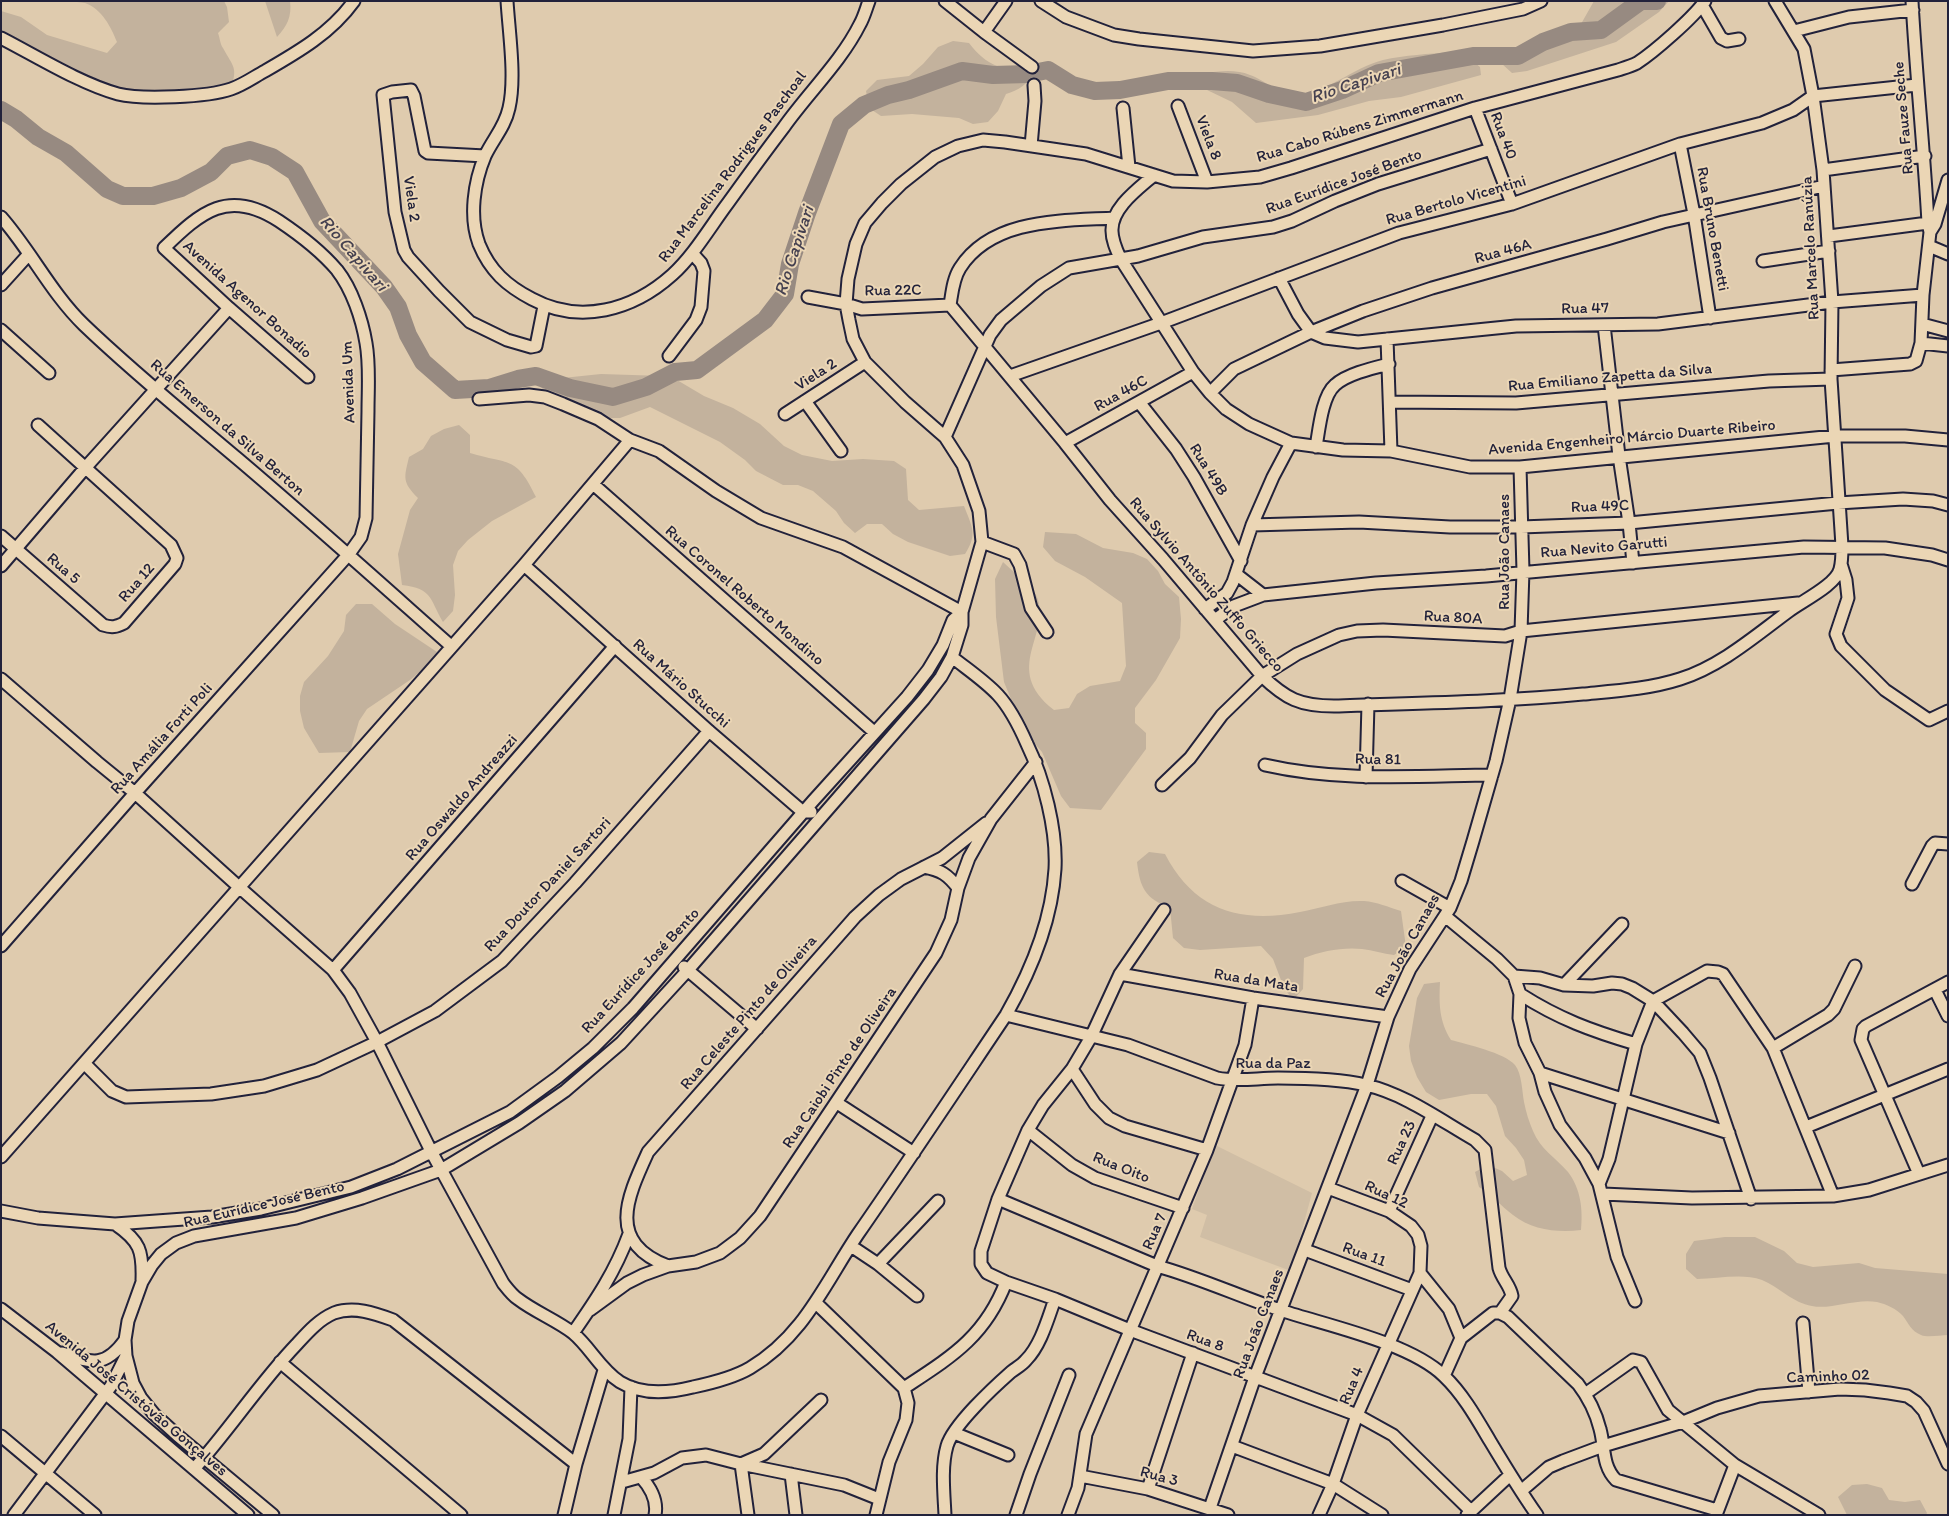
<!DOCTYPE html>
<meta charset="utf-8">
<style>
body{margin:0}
#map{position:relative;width:1949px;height:1516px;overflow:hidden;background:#dfcbae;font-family:Itim,sans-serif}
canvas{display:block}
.frame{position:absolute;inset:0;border:2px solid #22223b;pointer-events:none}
</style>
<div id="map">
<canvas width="1949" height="1516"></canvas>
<div class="frame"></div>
</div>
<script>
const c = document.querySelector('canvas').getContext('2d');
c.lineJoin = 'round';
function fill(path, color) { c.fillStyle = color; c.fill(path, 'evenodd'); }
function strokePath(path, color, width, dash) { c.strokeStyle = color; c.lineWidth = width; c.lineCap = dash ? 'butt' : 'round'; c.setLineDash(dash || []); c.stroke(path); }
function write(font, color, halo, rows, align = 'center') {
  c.font = font + ' Itim,sans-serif'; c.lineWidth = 4; c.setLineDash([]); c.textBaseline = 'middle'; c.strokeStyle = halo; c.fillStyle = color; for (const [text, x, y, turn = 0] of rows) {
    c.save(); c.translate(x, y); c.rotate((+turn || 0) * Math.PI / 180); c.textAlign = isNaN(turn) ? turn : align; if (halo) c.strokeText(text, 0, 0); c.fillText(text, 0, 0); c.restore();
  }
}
const built = new Path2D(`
 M 1215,1145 L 1312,1193 L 1291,1271 L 1200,1237 L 1207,1215 L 1192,1209 Z`);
const green = new Path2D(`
 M 69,1 L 224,1 L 227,7 L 229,22 L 218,33 C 220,38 220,44 223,48 C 233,67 238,66 231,89 L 138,101 L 1,41 L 1,11 L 21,17 L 47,35 L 107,53 L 117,42 C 111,27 102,9 85,3 C 80,2 74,2 69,1 Z
 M 265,1 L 290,1 C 292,17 287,26 277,37 Z
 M 1594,1 L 1669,1 L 1659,12 L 1616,42 L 1527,71 L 1512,73 L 1501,63 L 1509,50 L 1568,31 L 1581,24 Z
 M 953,41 L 969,43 C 986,66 1004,71 1032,71 C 1029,85 1018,90 1006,94 L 998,111 L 988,122 L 973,124 L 959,118 L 912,114 L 881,116 L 869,108 L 866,91 L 877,80 L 909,76 L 923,64 L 938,47 Z
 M 1451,52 L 1468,57 L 1480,67 L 1481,75 L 1401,97 L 1369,101 L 1318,115 L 1256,123 L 1232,102 L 1205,89 L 1205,73 C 1220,71 1236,69 1250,75 C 1265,80 1278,95 1295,95 C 1328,93 1352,68 1383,60 C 1405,55 1429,54 1451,52 Z
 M 601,374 L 663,376 L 677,380 L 704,396 L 733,408 L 760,424 L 784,446 L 802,455 L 832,461 L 863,459 L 894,461 L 906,469 L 908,500 L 919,510 L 964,506 C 972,527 978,534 965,554 L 950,556 L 908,542 L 893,534 L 882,524 L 867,524 L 855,533 L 844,523 L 836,511 L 813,491 L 798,485 L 783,485 L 756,471 L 745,460 L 720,442 L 650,407 L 620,418 L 605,418 L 548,397 L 539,384 L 553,379 Z
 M 459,425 L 470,435 L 470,453 C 509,465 516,455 536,497 L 492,521 L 468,540 L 458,551 L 453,565 L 455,595 L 453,611 L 443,622 C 429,598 433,589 402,585 L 398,554 L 410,510 L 418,498 C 402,482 404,478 409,457 L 423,449 L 431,436 L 444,429 Z
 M 1045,532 L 1076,534 L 1103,548 L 1133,553 L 1147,559 L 1158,571 L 1165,584 L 1179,597 L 1181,619 L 1180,638 L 1156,680 L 1135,708 L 1135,723 L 1146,733 L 1146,749 L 1101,810 L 1070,808 L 1061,796 L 1042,752 L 1024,731 L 1004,682 L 996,617 L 995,579 L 1003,562 C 1012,571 1030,584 1036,595 C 1054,633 1000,668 1054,710 L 1069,708 L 1077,694 L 1090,686 L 1120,681 L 1126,666 L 1122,603 L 1085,577 L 1055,561 L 1043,547 Z
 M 356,604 L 372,604 L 395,624 L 437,652 L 426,667 L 410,680 L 367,709 L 359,721 L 350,752 L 319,753 L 304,728 L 300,711 L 300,696 L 304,682 L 328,656 L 344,631 L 346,615 Z
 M 1149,852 L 1165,854 C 1194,910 1240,924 1300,912 C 1321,908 1342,900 1364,901 C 1377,902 1388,907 1401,911 L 1406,947 L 1394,955 C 1383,954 1373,950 1362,949 C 1343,947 1322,951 1304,958 L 1303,989 L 1293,1000 L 1284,988 L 1273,959 L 1261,946 L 1200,950 L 1184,948 L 1173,938 L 1170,908 C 1145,898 1140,888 1137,862 Z
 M 1440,982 C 1439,1004 1439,1021 1451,1040 C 1466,1044 1505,1053 1515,1065 C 1522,1074 1522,1091 1524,1102 C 1526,1112 1529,1122 1533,1131 C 1540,1149 1556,1158 1568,1172 C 1581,1189 1583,1210 1581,1230 C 1558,1233 1532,1230 1513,1215 C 1501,1206 1492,1195 1479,1187 L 1475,1172 L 1488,1165 L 1502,1171 L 1513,1181 L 1527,1175 L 1524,1160 L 1516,1148 L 1505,1136 L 1496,1106 L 1487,1094 L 1471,1094 L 1439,1100 L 1426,1092 L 1417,1077 L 1411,1061 L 1409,1046 L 1417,998 L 1424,984 Z
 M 1725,1237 L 1755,1237 L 1784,1251 L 1797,1263 L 1813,1267 L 1859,1263 L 1875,1268 L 1948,1274 L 1948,1335 C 1940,1335 1928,1338 1921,1335 C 1911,1331 1909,1324 1903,1316 C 1897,1309 1886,1304 1877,1302 C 1856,1298 1831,1310 1812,1306 C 1793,1303 1779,1287 1762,1280 C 1742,1273 1717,1279 1697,1279 L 1686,1269 L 1686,1254 L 1694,1241 Z
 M 1867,1484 L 1882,1488 L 1889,1500 L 1905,1502 L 1920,1500 L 1927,1513 L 1926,1515 L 1847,1515 L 1838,1497 L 1852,1485 Z`);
const river = new Path2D(`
 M 1,110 L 16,119 L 38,137 L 66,153 L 107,189 L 123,196 L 153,196 L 181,188 L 211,172 L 227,156 L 250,150 L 272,157 L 295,172 L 322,221 L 384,287 L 398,307 L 408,335 L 423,362 L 455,390 L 489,388 L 518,379 L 536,376 L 570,388 L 613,397 L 646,387 L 675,372 L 697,370 L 765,320 L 785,294 L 790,264 L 807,213 L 841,124 L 864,105 L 888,95 L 909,90 L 962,71 L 993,75 L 1028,74 L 1048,70 L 1072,85 L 1095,91 L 1120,90 L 1168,81 L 1212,81 L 1237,83 L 1269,94 L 1306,102 L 1342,90 L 1379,73 L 1473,56 L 1518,56 L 1543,42 L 1571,32 L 1601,30 L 1641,1 L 1657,1`);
const minor = new Path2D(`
 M 507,1 C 509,33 516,78 509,108 C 505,127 493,139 485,156 C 474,182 469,217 479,244 C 490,271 507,286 532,299 C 580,325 633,310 672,275 C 694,255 710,227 728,203 C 746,178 765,152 784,127 C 808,93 841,62 860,24 C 864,17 866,9 869,1
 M 945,1 L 984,32 L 1032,67
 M 1041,1 L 1066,17 L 1114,35 L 1139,39 L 1253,51 L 1320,46 L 1443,25 L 1523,9 L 1541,1
 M 1912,1 C 1916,75 1924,149 1928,223 L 1930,232
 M 1702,5 L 1721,38 L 1727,41 L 1739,39
 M 1794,31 L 1849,17 L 1913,10
 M 984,32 L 1006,1
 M 1,38 C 36,56 81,84 118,94 C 142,100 208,97 231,89 C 243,85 254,77 265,71 C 298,52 331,33 354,1
 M 1178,106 L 1207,182
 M 1123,108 L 1129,167
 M 1475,108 L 1512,204
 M 1680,144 L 1694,214 L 1710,318
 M 1031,146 L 1035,101 L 1034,85
 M 485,156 L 428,153 L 425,151 L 414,96 L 411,90 L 392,92 L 383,95 L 395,212 L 404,250 L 408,257 L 439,291 L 470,322 L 507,340 L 531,347 L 536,346 L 544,306
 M 1823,170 L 1925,156
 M 1154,175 C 1138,189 1111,208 1112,231 C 1112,240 1116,249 1120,258 L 1193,372 L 1210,393 L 1226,409 L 1249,424 L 1291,443 L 1343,450 L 1391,451 L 1470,467 L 1520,467 L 1835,436 L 1905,436 L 1948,440
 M 1,217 C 31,251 51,293 84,325 C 133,372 186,415 238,459 C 310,520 380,583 451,646
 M 1114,218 C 1062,221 992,218 960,268 C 953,279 952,293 950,305 L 1065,443 L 1110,500 L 1163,559 L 1262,676 C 1286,699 1300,706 1334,706 C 1417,703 1500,702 1583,694 C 1615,691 1649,689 1680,679 C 1721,666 1755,636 1789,611 C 1802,601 1836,585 1840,569 C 1842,562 1842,553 1842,546 L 1831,379 L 1832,302 L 1823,170 L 1813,96 L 1804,49 L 1775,1
 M 1829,236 L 1928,223 L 1934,224
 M 1929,246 L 1948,254
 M 1763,261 L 1829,251
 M 1279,278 L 1298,314 L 1311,332 L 1325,338 L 1358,342 L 1516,326 L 1658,324 L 1832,302 L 1923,295
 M 1,285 L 29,254
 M 808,297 L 846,304 L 862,309 L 950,305
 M 1922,324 L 1948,331
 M 1604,325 L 1619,456 L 1629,523 L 1633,563
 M 1,330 L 49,373
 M 1387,339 L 1391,451
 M 1921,343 L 1948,346
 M 669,356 L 696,320 L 701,307 L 704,271 L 701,263 L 692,253
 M 1831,370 L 1910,364 L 1916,361 L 1921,343 L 1923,295 L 1930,232 L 1935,224 L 1948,180
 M 1010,376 L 1161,323 L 1399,233 L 1512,204 L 1680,144 L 1762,123 L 1793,110 L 1813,96 L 1917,85
 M 1210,393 L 1234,369 L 1311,332 L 1363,311 L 1432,288 L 1607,239 L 1663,222 L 1824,186
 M 479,399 L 529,395 L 545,397 L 563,404 L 598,419 L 630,440 L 659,451 L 716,491 L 761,518 L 843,547 L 962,612
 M 805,401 L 841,451
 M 1139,402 L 1176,449 L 1194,477 L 1241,561
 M 1390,402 L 1516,403 L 1769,381 L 1831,379
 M 785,414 L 865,362
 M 945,437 L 990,335 L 1001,320 L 1041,286 L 1069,268 L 1138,256 L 1203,237 L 1273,227 L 1292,221 L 1335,201 L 1378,184 L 1491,149
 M 1065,443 L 1193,372
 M 1316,447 C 1319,430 1322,396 1335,385 C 1347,374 1373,368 1389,364
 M 593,484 L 874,732
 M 1252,525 L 1359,522 L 1450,527 L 1521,527 L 1629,523 L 1838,503 L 1903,499 L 1933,501 L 1948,505
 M 1,536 L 103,625 C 112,628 116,627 124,623 L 175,564 L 177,558 L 171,545 L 38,425
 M 982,542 L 1014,554 L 1020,565 L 1031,608 L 1047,632
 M 1841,564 L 1846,580 L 1848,598 L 1836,634 L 1841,646 L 1885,690 L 1929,720 L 1948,711
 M 524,565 L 709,731 L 803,812 L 811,812
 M 1,566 L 86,467 L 229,308
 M 1236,574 L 1263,595
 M 1205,609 L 1227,593 L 1233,582 L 1252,525 L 1273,477 L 1291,443
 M 1215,620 L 1234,606 L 1263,595 L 1376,583 L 1486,576 L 1804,547 L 1885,548 L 1932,555 L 1948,560
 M 1,679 L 97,762 L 135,793 L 239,887 L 333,970 L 350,993 L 377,1042 L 432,1153 L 503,1283 C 507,1288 512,1295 518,1299 C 535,1312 556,1320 573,1333 C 590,1347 600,1369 620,1382 C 641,1395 669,1393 693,1387 C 712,1383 733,1378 750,1368 C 804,1336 825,1283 858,1234 C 908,1162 957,1088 1006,1015 C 1031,971 1052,920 1055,869 C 1057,830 1044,779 1027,744 C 1020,728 1010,708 998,695 C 985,681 967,669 952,657
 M 1265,765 C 1339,782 1416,776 1492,775
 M 1366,777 L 1368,704
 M 1162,785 L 1190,758 L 1222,715 L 1262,676 L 1297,654 L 1339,635 L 1357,631 L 1383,630 L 1505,636 L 1521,631 L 1798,603
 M 924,867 C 941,870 948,875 958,888
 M 1402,881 L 1450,908
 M 1912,884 L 1932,846 L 1935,843 L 1948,844
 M 1164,910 L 1120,974 L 1091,1037 L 1072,1069 L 1043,1105 L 1028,1130 L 998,1199 L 981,1251 L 981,1264 L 987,1273 L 1006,1282 L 1055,1299 L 1130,1330 L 1357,1415 L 1393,1435 L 1471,1511
 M 1445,916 L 1497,959 L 1514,976 L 1540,978 L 1564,985 L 1593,986 L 1612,983 L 1622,984 L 1632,988 L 1653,1001 L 1683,1033 L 1700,1053 L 1710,1078 L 1751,1199
 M 1,946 L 135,793 L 349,554 L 361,537 L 366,518 C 367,482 367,447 368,411 C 368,389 370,365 366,343 C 362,319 352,289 337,270 C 320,250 300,235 279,221 C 228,188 201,212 164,248 L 229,308 L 308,377
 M 684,967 L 757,1029
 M 333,970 L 615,646
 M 1120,974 L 1253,998 L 1388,1017
 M 1514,976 L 1520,994 L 1519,1018 L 1525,1043 L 1540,1073 L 1545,1092 L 1560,1125 L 1585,1158 L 1599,1184 L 1617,1257 L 1635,1301
 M 1564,985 L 1622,924
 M 1935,990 L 1948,1016
 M 1520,994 C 1559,1019 1592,1031 1636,1044
 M 1006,1015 L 1128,1045 L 1217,1078 C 1238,1082 1257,1078 1278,1078 C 1305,1078 1340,1079 1366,1085 C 1405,1094 1440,1120 1475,1140 L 1485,1150 L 1499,1268 C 1502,1279 1510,1285 1512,1296 L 1500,1313
 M 1773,1048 L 1828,1015 L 1834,1009 L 1855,966
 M 84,1063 L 112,1091 L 126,1097 L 211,1094 L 264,1086 L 317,1070 L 377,1042 L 435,1011 L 502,961 L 575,883 L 709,731
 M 1072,1069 L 1095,1104 L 1109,1118 L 1125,1126 L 1207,1150
 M 1540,1073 L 1729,1133
 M 837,1103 L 914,1153
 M 1806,1127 L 1948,1069
 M 1028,1130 L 1072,1165 L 1095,1178 L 1183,1208
 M 1,1157 L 524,565 L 630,440
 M 1919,1174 L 1861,1040 L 1863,1029 L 1866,1026 L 1948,982
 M 1599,1184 L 1609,1159 L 1636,1044 L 1653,1001 L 1707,971 L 1718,972 L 1723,974 L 1773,1048 L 1833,1196
 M 1603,1194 L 1692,1198 L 1833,1196 L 1869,1190 L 1948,1165
 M 998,1199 L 1157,1266 C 1200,1278 1241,1297 1283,1311 C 1329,1326 1410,1343 1444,1376 C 1463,1394 1477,1419 1490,1441 C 1505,1466 1520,1491 1537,1515
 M 1,1211 L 38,1218 L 115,1224 L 212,1217 L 261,1209 L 351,1187 L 397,1169 L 510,1112 L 558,1077 L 593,1048 L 633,1008 L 813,801 L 907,697 L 928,670 L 943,645 L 953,620 L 962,612
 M 1389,1211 L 1432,1116
 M 115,1224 C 140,1241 143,1251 142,1280
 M 851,1246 L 878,1264 L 917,1296
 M 1305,1250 L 1412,1290
 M 878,1264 L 938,1201
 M 668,1266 C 606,1242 627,1198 648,1152 L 855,917 L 879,895 L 901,879 L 942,858 L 986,823
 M 1420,1273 L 1449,1309 L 1461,1338 L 1444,1376
 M 816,1303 L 904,1388 L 908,1403 L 906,1420 L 889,1462 L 876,1515
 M 1,1309 L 57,1352 L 248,1515
 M 590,1310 L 627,1283 L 643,1275 L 668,1266 L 696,1262 L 720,1253 L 740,1238 L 760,1216 L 936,953 L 951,920 L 958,888 L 969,858 L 991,819 L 1036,762
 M 1803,1323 L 1809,1392
 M 573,1333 C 596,1300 615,1272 629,1234
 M 1461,1338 L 1493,1313 L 1500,1313 L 1508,1317 L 1578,1384 C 1588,1397 1596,1413 1600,1429 C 1605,1447 1602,1466 1616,1480 L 1717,1510
 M 62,1353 C 92,1363 105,1368 125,1340
 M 280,1362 L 461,1515
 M 904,1388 C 951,1357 985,1337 1006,1282
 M 1585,1394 L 1633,1360 L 1641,1362 L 1668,1410 L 1735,1465 L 1716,1515
 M 954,1433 L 1008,1455
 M 1,1436 L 95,1515
 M 1232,1446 L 1333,1484 L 1382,1515
 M 1735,1465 L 1819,1515
 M 194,1469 C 230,1429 259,1384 296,1345 C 307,1333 318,1320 334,1313 C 354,1306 374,1313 393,1320 L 576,1464
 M 791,1474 L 796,1515
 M 1080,1476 L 1148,1489 L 1228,1515
 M 641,1477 C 650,1487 658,1500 655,1515
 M 622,1482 L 654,1473 L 682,1458 L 706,1455 L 741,1464 L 844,1485 L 879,1499
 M 1148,1489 L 1193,1353
 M 1521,1491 L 1549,1467 L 1563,1461 L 1603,1446 L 1683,1422 L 1717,1408 L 1759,1396 L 1840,1389 L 1865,1390 L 1889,1393 L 1907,1396 L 1916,1402 L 1924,1411 L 1948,1464
 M 1210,1508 L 1255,1377 L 1367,1085 L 1388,1017 L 1410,969 L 1450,908 L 1461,881 L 1473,841 L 1496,761 L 1510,699 L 1521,631 L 1523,571 L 1520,467
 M 14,1515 L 111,1386 L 126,1356
 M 273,1515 L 177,1435 L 154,1414 L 141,1398 L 133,1383 L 126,1356 L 125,1340 L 128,1321 L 142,1282 L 152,1265 L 161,1254 L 176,1243 L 194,1236 L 296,1218 L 362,1198 L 441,1170 L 519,1123 L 565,1091 L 621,1043 L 688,970 L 924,699 L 941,677 L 952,657 L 962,625 L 962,612 L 982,542 L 979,511 L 963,465 L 945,437 L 905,402 L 865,362 L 853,339 L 849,320 L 846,304 L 848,279 L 856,244 L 865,223 L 882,203 L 901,184 L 935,157 L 958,146 L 983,140 L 1005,142 L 1086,154 L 1173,181 L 1207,182 L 1260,177 L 1291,168 L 1475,108 L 1618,70 C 1624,68 1631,66 1637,63 C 1654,52 1693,18 1705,1
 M 564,1515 L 576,1464 L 604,1370
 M 614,1515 L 629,1439 L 631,1387
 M 748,1515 L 741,1464 L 764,1454 L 821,1400
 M 945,1515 C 944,1493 941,1467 947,1446 C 953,1425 994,1387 1011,1372 C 1016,1368 1022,1365 1026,1360 C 1041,1345 1048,1318 1055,1299
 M 1016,1515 L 1030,1474 L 1069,1375
 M 1068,1515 L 1078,1488 L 1086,1434 L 1207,1150 L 1245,1045 L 1253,998
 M 1319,1515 L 1333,1484 L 1357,1415 L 1420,1273 L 1421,1246 L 1418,1235 L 1411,1226 L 1389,1211 L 1328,1188
 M 1467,1515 L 1510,1475`);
const streetNames = [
 ["Rua Fauze Seche",1904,118,-95],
 ["Rua Cabo Rúbens Zimmermann",1360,127,-17],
 ["Rua 40",1503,136,69],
 ["Viela 8",1208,138,69],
 ["Rua Marcelina Rodrigues Paschoal",733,167,-53],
 ["Rua Eurídice José Bento",1344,182,-20],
 ["Viela 2",411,199,82],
 ["Rua Bertolo Vicentini",1456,201,-16],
 ["Rua Bruno Benetti",1712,229,80],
 ["Rua Marcelo Ranúzia",1811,248,-93],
 ["Rua 46A",1503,252,-15],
 ["Rua 22C",893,291,-1],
 ["Avenida Agenor Bonadio",247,300,42],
 ["Rua 47",1585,309,-1],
 ["Viela 2",816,375,-33],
 ["Rua Emiliano Zapetta da Silva",1610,378,-5],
 ["Avenida Um",349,382,-92],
 ["Rua 46C",1121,394,-29],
 ["Rua Emerson da Silva Berton",227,428,41],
 ["Avenida Engenheiro Márcio Duarte Ribeiro",1632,438,-5],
 ["Rua 49B",1208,470,58],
 ["Rua 49C",1600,507,-2],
 ["Rua Nevito Garutti",1604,548,-5],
 ["Rua João Canaes",1505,552,-90],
 ["Rua 5",63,569,41],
 ["Rua 12",137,583,-49],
 ["Rua Sylvio Antônio Zuffo Griecco",1206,585,49],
 ["Rua Coronel Roberto Mondino",744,596,41],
 ["Rua 80A",1453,618,3],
 ["Rua Mário Stucchi",681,684,42],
 ["Rua Amália Forti Poli",162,739,-48],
 ["Rua 81",1378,760,1],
 ["Rua Oswaldo Andreazzi",462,798,-49],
 ["Rua Doutor Daniel Sartori",548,885,-47],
 ["Rua João Canaes",1408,946,-61],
 ["Rua Eurídice José Bento",641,971,-47],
 ["Rua da Mata",1256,981,9],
 ["Rua Celeste Pinto de Oliveira",749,1013,-49],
 ["Rua da Paz",1273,1064],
 ["Rua Caiobi Pinto de Oliveira",840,1068,-56],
 ["Rua 23",1402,1143,-65],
 ["Rua Oito",1121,1168,22],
 ["Rua 12",1386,1195,25],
 ["Rua Eurídice José Bento",264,1205,-13],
 ["Rua 7",1155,1232,-66],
 ["Rua 11",1364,1255,20],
 ["Rua João Canaes",1259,1324,-69],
 ["Rua 8",1205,1341,20],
 ["Caminho 02",1828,1377,-2],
 ["Rua 4",1352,1386,-67],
 ["Avenida José Cristóvão Gonçalves",136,1399,40],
 ["Rua 3",1159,1477,15]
];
const waterNames = [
 ["Rio Capivari",1356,84,-18],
 ["Rio Capivari",795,251,-72],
 ["Rio Capivari",353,254,49]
];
fill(built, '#d0bea5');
fill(green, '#c3b29d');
strokePath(river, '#978a81', 18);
strokePath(minor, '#22223b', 15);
strokePath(minor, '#ebd6b5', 11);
write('16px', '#22223b', '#ebd6b5', streetNames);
write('italic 18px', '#454150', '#ebd6b5', waterNames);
</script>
